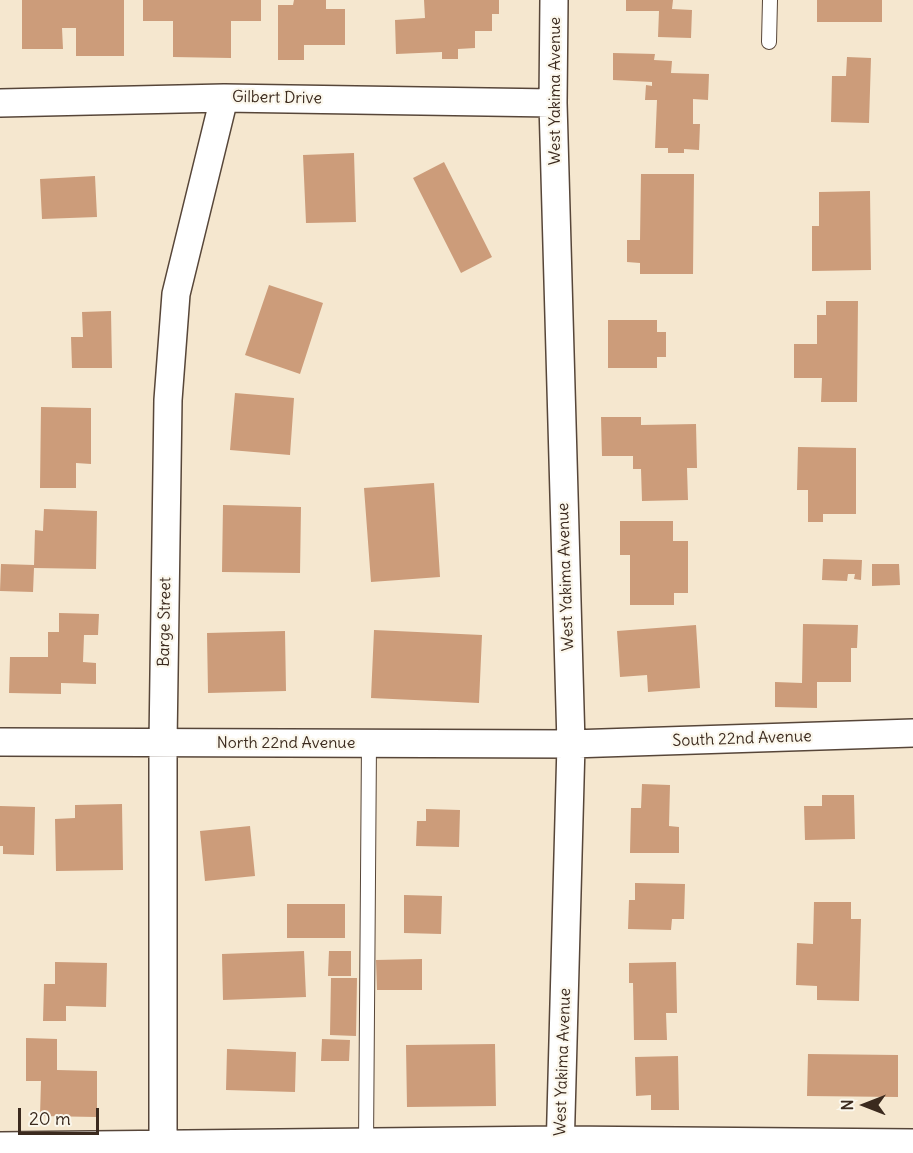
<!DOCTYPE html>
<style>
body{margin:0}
#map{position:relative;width:913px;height:1153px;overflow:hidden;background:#f5e7cf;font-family:Delius,sans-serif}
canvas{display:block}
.north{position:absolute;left:835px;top:1075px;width:60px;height:60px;-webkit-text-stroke:4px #fbf7ec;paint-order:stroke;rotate:270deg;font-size:16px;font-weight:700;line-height:24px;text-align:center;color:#3b2a1e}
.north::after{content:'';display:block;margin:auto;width:21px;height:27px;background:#3b2a1e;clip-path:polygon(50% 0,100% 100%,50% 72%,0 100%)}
.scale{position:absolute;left:18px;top:1108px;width:81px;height:27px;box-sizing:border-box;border:3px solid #3b2a1e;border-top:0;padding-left:8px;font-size:18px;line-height:21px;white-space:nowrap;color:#3b2a1e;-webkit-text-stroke:4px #fbf7ec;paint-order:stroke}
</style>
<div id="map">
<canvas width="913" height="1153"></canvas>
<div class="north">N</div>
<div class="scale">20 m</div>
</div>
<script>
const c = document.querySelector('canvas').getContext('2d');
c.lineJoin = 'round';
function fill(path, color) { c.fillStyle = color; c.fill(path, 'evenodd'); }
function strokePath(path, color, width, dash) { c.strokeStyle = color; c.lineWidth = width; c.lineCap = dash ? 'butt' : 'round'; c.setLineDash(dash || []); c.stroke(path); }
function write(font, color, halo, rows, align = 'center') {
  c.font = font + ' Delius,sans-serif'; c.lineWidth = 4.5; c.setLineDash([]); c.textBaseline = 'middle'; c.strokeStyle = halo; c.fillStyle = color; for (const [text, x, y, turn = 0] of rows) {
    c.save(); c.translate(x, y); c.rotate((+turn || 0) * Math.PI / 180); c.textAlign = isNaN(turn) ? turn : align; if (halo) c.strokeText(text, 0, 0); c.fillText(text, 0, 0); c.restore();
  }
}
const building = new Path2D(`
 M 22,0 L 124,0 L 124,56 L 76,56 L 76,28 L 62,28 L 63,49 L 22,49 Z
 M 143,0 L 261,0 L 261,21 L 231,21 L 231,58 L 173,57 L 173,21 L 143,21 Z
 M 294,0 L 326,0 L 326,9 L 345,9 L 345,45 L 304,45 L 304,60 L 278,60 L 278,5 L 293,5 Z
 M 424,0 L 499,0 L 499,14 L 492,14 L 492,31 L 475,31 L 475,48 L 458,49 L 458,59 L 442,59 L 442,52 L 396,54 L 395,20 L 425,18 Z
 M 626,0 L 673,0 L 672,9 L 692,10 L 691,38 L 658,37 L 659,11 L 626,11 Z
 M 817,0 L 882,0 L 882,22 L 817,22 Z
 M 613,53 L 655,54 L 654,60 L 672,61 L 671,73 L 709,74 L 708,100 L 693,99 L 693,124 L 700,124 L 699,150 L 684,149 L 684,153 L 668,153 L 668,148 L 655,148 L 657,100 L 645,100 L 646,85 L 652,86 L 652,82 L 613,80 Z
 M 847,57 L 871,58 L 869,123 L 831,122 L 832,76 L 846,76 Z
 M 354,153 L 356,222 L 306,223 L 303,155 Z
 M 444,162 L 492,257 L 461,273 L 413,178 Z
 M 641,174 L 694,174 L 693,274 L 640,274 L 640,263 L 627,262 L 627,240 L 640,240 Z
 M 95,176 L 97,217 L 42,219 L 40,179 Z
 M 870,191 L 871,270 L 812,271 L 812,226 L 819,226 L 819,192 Z
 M 269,285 L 323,303 L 300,374 L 245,355 Z
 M 826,301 L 858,301 L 857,402 L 821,402 L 822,378 L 794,378 L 794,344 L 817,344 L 817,315 L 826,315 Z
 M 111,311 L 112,368 L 72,368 L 71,337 L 83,337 L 82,312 Z
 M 608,320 L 657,320 L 657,332 L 666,332 L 666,357 L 657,357 L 657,368 L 608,368 Z
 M 235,393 L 294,398 L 290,455 L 230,450 Z
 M 41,407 L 91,408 L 91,464 L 76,463 L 76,488 L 40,488 Z
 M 601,417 L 641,417 L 641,425 L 696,424 L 697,468 L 687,468 L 688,500 L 642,501 L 641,469 L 633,469 L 633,456 L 602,456 Z
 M 798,447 L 856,448 L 856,514 L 823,514 L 823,522 L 808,522 L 808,490 L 797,490 Z
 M 434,483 L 440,577 L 371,582 L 364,488 Z
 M 223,505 L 301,507 L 300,573 L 222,572 Z
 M 44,509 L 97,511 L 96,569 L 34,568 L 33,592 L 0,591 L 1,564 L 34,565 L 35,530 L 43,531 Z
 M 620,521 L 673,521 L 673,541 L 688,541 L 688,593 L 674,593 L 674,605 L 630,605 L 630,555 L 620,555 Z
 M 823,559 L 862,560 L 861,580 L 854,579 L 855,574 L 848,574 L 847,581 L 822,580 Z
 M 872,564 L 899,564 L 900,585 L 872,586 Z
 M 59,613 L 99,614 L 98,635 L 84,635 L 83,662 L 96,663 L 96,684 L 61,683 L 61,694 L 9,693 L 10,657 L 48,657 L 48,632 L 59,632 Z
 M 803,624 L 858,625 L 857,648 L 851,648 L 851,682 L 817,682 L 817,708 L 775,707 L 775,682 L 802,683 Z
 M 696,625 L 700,688 L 648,692 L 647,675 L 620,677 L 617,631 Z
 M 374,630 L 482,635 L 479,703 L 371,698 Z
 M 285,631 L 286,691 L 208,693 L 207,633 Z
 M 642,784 L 670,785 L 669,826 L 679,827 L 679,853 L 630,853 L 631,808 L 641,808 Z
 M 822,795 L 854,795 L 855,839 L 805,840 L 804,806 L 822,806 Z
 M 122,804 L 123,870 L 56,871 L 55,819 L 75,818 L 75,805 Z
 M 0,806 L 35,807 L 34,855 L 3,854 L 3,846 L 0,846 Z
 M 426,809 L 460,810 L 459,847 L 416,846 L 417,821 L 426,821 Z
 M 250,826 L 255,876 L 205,881 L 200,831 Z
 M 635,883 L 685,884 L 684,919 L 672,919 L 671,930 L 628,929 L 629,900 L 635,900 Z
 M 404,895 L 442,896 L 441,934 L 404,933 Z
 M 814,902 L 851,902 L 851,919 L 861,919 L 859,1001 L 817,1000 L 817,986 L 796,985 L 797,943 L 813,944 Z
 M 287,904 L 345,904 L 345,938 L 287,938 Z
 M 304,951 L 306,997 L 223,1000 L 222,954 Z
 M 329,951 L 351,951 L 351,976 L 328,976 Z
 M 422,959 L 422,990 L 377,990 L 376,960 Z
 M 55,962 L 107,963 L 106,1007 L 66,1006 L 66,1021 L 43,1021 L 44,984 L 55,984 Z
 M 676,962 L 677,1013 L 666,1013 L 667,1040 L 634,1040 L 633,983 L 629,983 L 629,963 Z
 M 331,978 L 357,978 L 356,1036 L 330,1035 Z
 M 26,1038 L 57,1039 L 57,1070 L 97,1071 L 97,1117 L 40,1116 L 41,1081 L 26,1081 Z
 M 322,1039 L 350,1040 L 349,1061 L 321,1061 Z
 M 495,1044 L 496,1106 L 407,1107 L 406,1045 Z
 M 227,1049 L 296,1052 L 295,1092 L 226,1090 Z
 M 808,1054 L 898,1055 L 898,1097 L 807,1096 Z
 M 678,1056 L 679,1110 L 651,1110 L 651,1095 L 636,1096 L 635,1057 Z`);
const service = new Path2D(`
 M 769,42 L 770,0
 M 366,1145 L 369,743`);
const minor = new Path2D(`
 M 554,0 L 553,103 L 571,744 L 560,1153
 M 0,103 L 224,98 L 553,103
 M 0,742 L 571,744 L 913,733
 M 0,1146 L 560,1140 L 913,1143
 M 163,1153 L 163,743 L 168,400 L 176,294 L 224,98`);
const streetNames = [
 ["West Yakima Avenue",555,91,-90],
 ["Gilbert Drive",277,98,1],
 ["West Yakima Avenue",566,577,-92],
 ["Barge Street",165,622,-89],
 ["South 22nd Avenue",742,739,-2],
 ["North 22nd Avenue",286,743],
 ["West Yakima Avenue",563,1062,-88]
];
fill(building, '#cc9c7a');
strokePath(service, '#574639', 16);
strokePath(minor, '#574639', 30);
strokePath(service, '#fff', 14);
strokePath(minor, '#fff', 27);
write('16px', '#3b2a1e', '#fbf7ec', streetNames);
</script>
